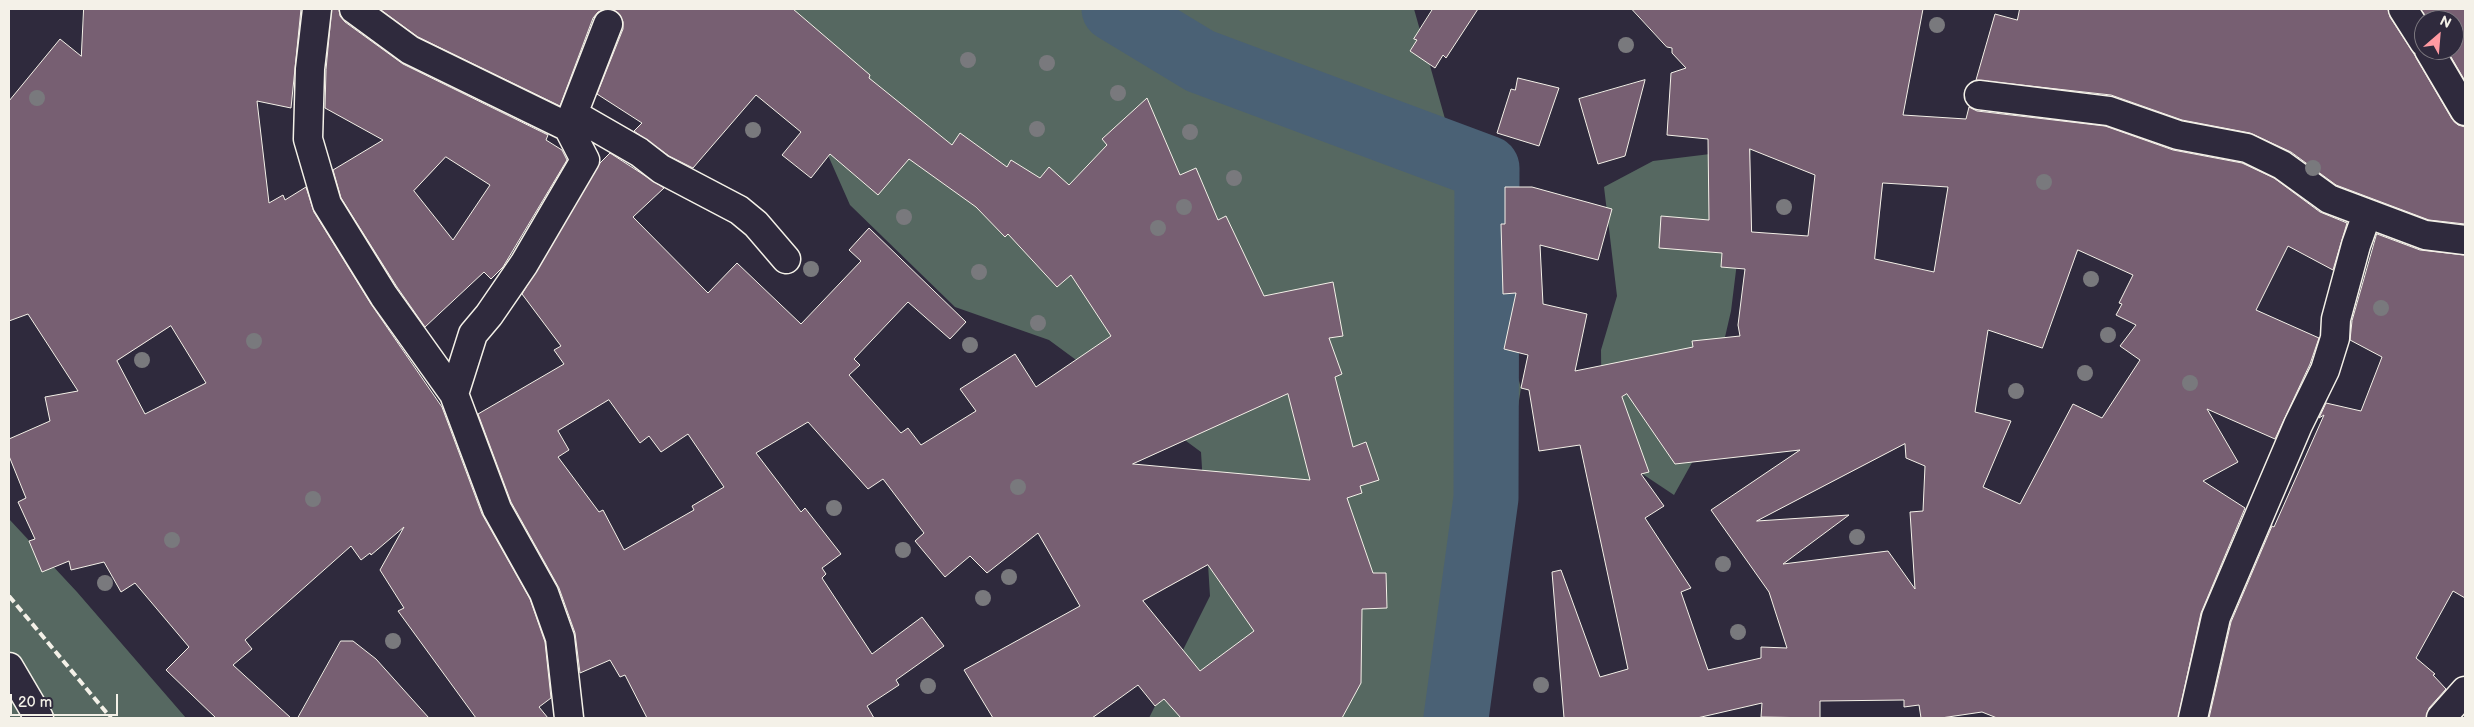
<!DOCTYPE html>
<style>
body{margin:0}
#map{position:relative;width:2474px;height:727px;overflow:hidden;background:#2f2a3d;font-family:"Balsamiq Sans",sans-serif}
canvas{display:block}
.frame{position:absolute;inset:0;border:10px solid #f4f1e8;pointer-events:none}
.north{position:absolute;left:2414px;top:10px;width:50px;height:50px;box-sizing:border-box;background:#2f2a3d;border:1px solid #7e7a81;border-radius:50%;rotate:27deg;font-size:14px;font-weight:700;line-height:20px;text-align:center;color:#f4f1e8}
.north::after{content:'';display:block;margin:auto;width:18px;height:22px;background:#ff9aa2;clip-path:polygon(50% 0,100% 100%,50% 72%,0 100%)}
.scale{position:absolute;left:10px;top:694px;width:108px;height:22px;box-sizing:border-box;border:2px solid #f4f1e8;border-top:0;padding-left:6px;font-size:15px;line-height:18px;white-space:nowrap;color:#f4f1e8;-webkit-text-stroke:4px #2f2a3d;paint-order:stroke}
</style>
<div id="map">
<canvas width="2474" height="727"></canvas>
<div class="frame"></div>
<div class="north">N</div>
<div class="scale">20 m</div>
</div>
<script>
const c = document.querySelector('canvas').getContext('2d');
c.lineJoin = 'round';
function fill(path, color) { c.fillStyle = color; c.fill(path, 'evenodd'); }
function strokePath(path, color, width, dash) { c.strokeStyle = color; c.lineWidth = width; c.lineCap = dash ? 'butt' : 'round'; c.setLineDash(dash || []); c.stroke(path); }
const green = new Path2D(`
 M 770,9 L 1414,9 L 1521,388 L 1468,718 L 1149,718 L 1210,596 L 1201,452 L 1049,340 L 955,307 L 850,205 L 770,24 Z
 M 1751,149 L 1731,311 L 1699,450 L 1674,495 L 1602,447 L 1601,350 L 1617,296 L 1604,187 L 1653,161 Z
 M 9,519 L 77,592 L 186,718 L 9,718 Z`);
const river = new Path2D(`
 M 1114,9 L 1200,61 L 1487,168 L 1486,498 L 1456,718`);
const building = new Path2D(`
 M 84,9 L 301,9 L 291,108 L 257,101 L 269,203 L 283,195 L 285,200 L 306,187 L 314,212 L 371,304 L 442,407 L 482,514 L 530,599 L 545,642 L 551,698 L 539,707 L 548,718 L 476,718 L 398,611 L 404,608 L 380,570 L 404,527 L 371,555 L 370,553 L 361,560 L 351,546 L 245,640 L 252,649 L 233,665 L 291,718 L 216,718 L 166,670 L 189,647 L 135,583 L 121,592 L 104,562 L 71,570 L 69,561 L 42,572 L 29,541 L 35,539 L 18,502 L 26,498 L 9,456 L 9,439 L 50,421 L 45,397 L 78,391 L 28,314 L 9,321 L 9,101 L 60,39 L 81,56 ZM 171,326 L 206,383 L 145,414 L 117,361 Z
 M 332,9 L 339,9 L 340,16 L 345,22 L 403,64 L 548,135 L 546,140 L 562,150 L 567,160 L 503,267 L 491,279 L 484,272 L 425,327 L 397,287 L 341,198 L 333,170 L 383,140 L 325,108 L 326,70 ZM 446,157 L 490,185 L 453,240 L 414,191 Z
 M 380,9 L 605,9 L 598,12 L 593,18 L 560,106 L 418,37 Z
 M 608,9 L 793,9 L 870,75 L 869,78 L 952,145 L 960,133 L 1007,167 L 1011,160 L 1040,178 L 1049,167 L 1069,185 L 1107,145 L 1102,139 L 1147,98 L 1180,175 L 1196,168 L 1218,220 L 1226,216 L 1264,296 L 1333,282 L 1343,336 L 1329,338 L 1342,374 L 1335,377 L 1353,447 L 1366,442 L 1379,480 L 1360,486 L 1362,493 L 1347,498 L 1373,573 L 1386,573 L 1387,608 L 1362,609 L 1361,683 L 1342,718 L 1181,718 L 1164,699 L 1155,706 L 1138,685 L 1092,718 L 993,718 L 964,670 L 1080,606 L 1038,533 L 987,573 L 970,556 L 945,577 L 915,541 L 924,533 L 883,479 L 868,489 L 808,422 L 756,453 L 801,512 L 805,508 L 841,554 L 822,568 L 826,574 L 822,578 L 872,654 L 922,617 L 944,646 L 896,680 L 899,685 L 867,706 L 874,718 L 647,718 L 625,675 L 620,677 L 610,660 L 580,673 L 575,633 L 559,588 L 511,502 L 478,414 L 564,364 L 554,350 L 561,346 L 522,294 L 600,163 L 610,153 L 664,188 L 633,217 L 708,293 L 737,263 L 801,324 L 861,261 L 849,250 L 869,228 L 966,322 L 950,339 L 908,302 L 854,359 L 860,365 L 849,375 L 901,433 L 908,428 L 921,445 L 976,411 L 960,389 L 1015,354 L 1036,387 L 1111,336 L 1071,275 L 1057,287 L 1008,234 L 1005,237 L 976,207 L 909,159 L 878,195 L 830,154 L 811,178 L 782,155 L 801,132 L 756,95 L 693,168 L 669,156 L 634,131 L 642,123 L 597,94 L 623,29 L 623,22 L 620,15 L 614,10 ZM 1288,394 L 1310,480 L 1133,464 ZM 609,400 L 640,443 L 649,436 L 661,452 L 688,434 L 724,487 L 692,506 L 694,510 L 624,550 L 603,510 L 599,512 L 558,457 L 569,450 L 558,431 ZM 1208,565 L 1254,631 L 1200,671 L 1143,601 Z
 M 1433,9 L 1478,9 L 1446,58 L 1443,55 L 1435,68 L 1410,51 L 1417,40 L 1414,39 Z
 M 1632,9 L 1923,9 L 1903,115 L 1966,119 L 1969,107 L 1977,111 L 2105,126 L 2173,150 L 2242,163 L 2274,178 L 2320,212 L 2347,223 L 2333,270 L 2288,246 L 2256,310 L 2319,338 L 2310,364 L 2275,439 L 2207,409 L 2238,462 L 2203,481 L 2245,508 L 2201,613 L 2178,718 L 1997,718 L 1982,712 L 1941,718 L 1921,718 L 1919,705 L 1904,707 L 1904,700 L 1820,701 L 1820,718 L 1761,717 L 1762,703 L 1697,718 L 1564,718 L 1552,572 L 1561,570 L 1600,677 L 1628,669 L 1580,445 L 1539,451 L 1529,390 L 1521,388 L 1528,355 L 1504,349 L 1516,293 L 1503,294 L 1501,224 L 1505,224 L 1505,187 L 1532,187 L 1612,209 L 1598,260 L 1540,245 L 1543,304 L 1587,314 L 1575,371 L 1693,347 L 1692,341 L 1740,336 L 1738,325 L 1745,269 L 1721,267 L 1722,253 L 1659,248 L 1661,216 L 1709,220 L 1708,139 L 1667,135 L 1671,73 L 1686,68 L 1672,53 L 1672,48 L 1667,47 ZM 1750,149 L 1815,175 L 1808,236 L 1752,232 ZM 1883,183 L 1948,187 L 1934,272 L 1875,259 ZM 2078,250 L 2133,275 L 2119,303 L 2122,304 L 2116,315 L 2136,325 L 2120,346 L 2140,360 L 2102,418 L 2073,404 L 2020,504 L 1983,487 L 2011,421 L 1975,412 L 1988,330 L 2042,348 ZM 1627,394 L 1675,464 L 1800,450 L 1711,510 L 1769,592 L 1787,648 L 1761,647 L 1761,658 L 1708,670 L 1681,592 L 1691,588 L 1645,518 L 1664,506 L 1641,474 L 1649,472 L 1622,397 ZM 1905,444 L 1906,458 L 1925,466 L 1923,511 L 1910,512 L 1915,589 L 1888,551 L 1783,564 L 1849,515 L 1757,521 Z
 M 2020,9 L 2388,9 L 2390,17 L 2414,54 L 2452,119 L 2458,125 L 2465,127 L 2465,224 L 2429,220 L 2336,185 L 2291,152 L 2250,133 L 2182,120 L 2111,95 L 1976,80 L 1995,14 L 2017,20 Z
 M 2421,9 L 2465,9 L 2465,81 L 2447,50 L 2454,50 L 2454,20 L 2429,20 Z
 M 1518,78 L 1559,88 L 1539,146 L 1497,133 L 1511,89 L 1515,90 Z
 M 1645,80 L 1625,156 L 1598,164 L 1579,99 Z
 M 2377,234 L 2420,250 L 2465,255 L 2465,598 L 2453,591 L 2416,658 L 2435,674 L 2433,675 L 2446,689 L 2429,708 L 2426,718 L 2209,718 L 2231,622 L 2272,526 L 2274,527 L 2324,415 L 2319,418 L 2326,403 L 2361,411 L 2382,357 L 2350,340 L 2352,321 Z
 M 341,641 L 353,641 L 376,659 L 429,718 L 298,718 Z`);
const minor = new Path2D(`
 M 317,9 L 310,69 L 308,139 L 327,204 L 384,296 L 454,394 L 497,509 L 544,593 L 560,638 L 569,718
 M 354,9 L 410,50 L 568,127
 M 2403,9 L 2424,42
 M 2429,50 L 2465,111
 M 1979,95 L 2109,111 L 2178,135 L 2247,148 L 2282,165 L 2329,199 L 2425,235 L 2465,240
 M 573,114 L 639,152 L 661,169 L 739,210 L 756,224 L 786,259
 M 454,394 L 473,334 L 489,315 L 524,264 L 585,160 L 568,127 L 608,24
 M 9,667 L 39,718
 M 2193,718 L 2216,617 L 2298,425 L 2325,370 L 2335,338 L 2336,319 L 2356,245 L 2367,214
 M 2441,718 L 2465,691`);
const rail = new Path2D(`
 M 9,596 L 111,718`);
const trees = [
 [1937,25],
 [1626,45],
 [968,60],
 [1047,63],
 [1118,93],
 [37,98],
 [1037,129],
 [753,130],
 [1190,132],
 [2313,168],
 [1234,178],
 [2044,182],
 [1184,207],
 [1784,207],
 [904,217],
 [1158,228],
 [811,269],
 [979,272],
 [2091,279],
 [2381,308],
 [1038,323],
 [2108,335],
 [254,341],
 [970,345],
 [142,360],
 [2085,373],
 [2190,383],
 [2016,391],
 [1018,487],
 [313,499],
 [834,508],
 [1857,537],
 [172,540],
 [903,550],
 [1723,564],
 [1009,577],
 [105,583],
 [983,598],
 [1738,632],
 [393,641],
 [1541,685],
 [928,686]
];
fill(green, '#566861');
strokePath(river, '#4a6175', 65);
fill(building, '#775f72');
strokePath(building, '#f4f1e8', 1);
strokePath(minor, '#f4f1e8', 31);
strokePath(minor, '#2f2a3d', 28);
strokePath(rail, '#f4f1e8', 4, [8, 4]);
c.fillStyle = '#79797d';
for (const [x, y] of trees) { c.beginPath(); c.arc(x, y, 8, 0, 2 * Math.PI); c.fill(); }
</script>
